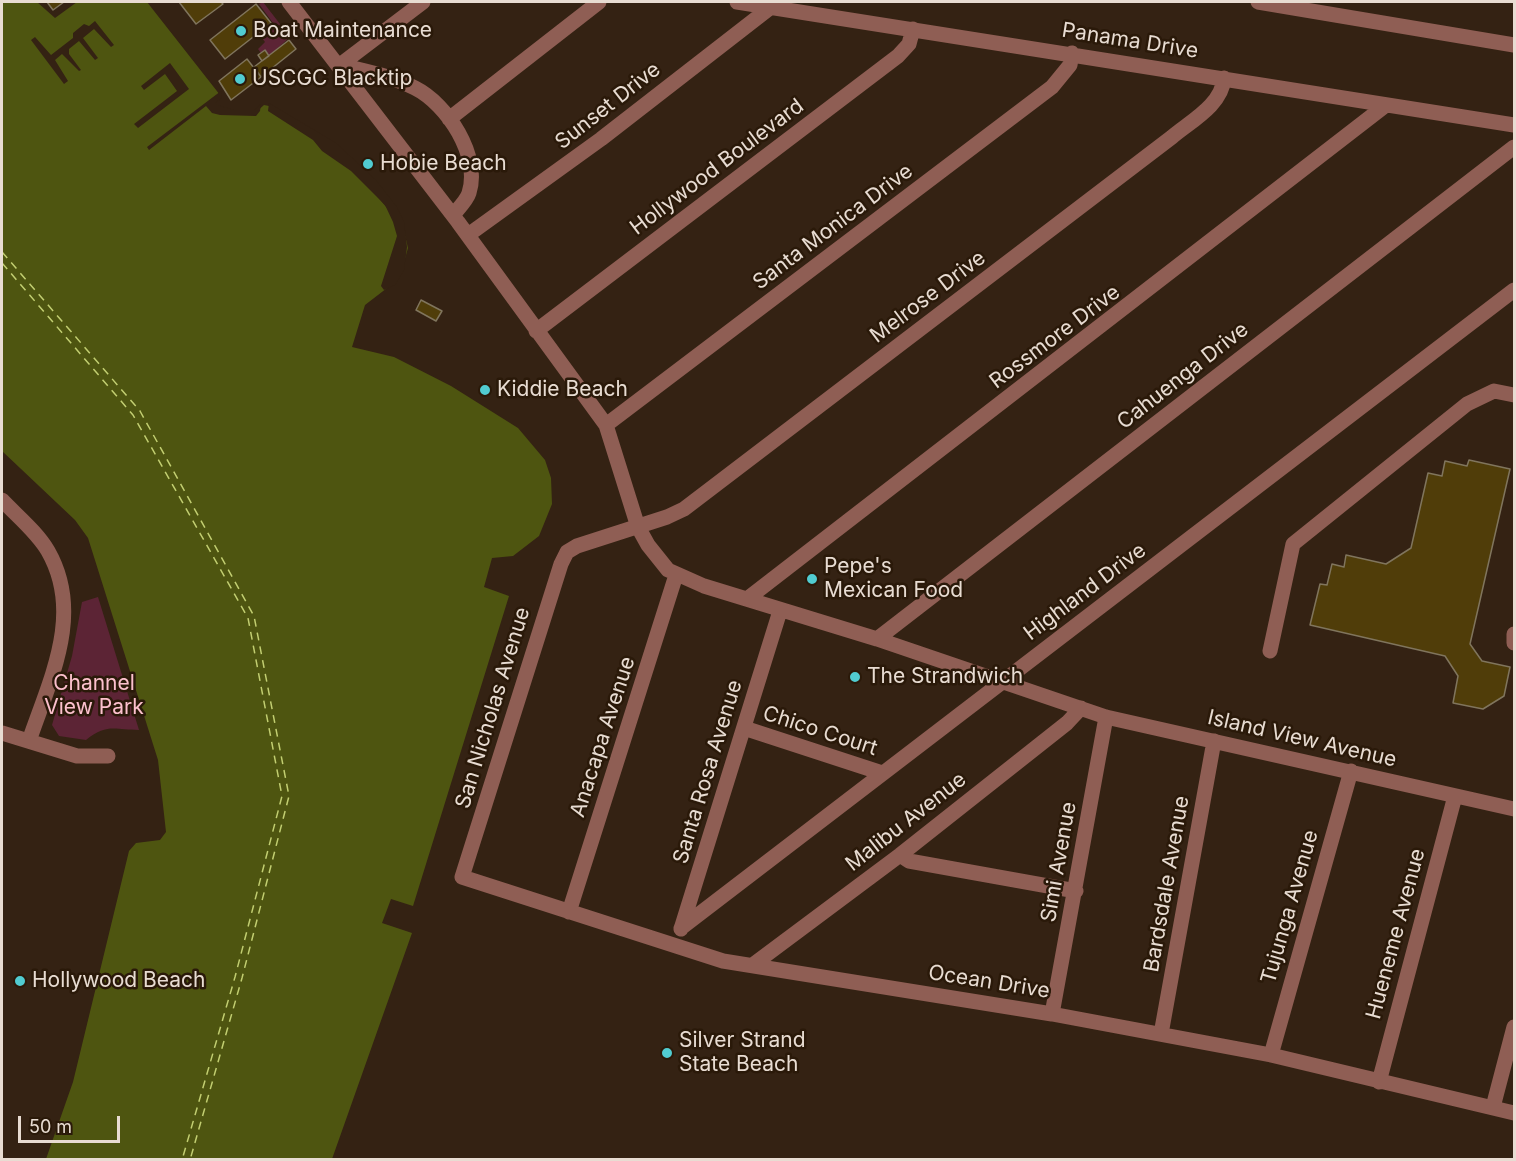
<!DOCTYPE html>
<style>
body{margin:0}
#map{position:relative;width:1516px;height:1161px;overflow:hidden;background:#342213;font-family:Inter,sans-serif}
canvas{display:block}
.frame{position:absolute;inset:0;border:3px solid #e8dcd2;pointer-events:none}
.scale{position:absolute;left:18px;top:1116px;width:102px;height:27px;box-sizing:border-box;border:3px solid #e8dcd2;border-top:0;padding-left:8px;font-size:18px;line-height:21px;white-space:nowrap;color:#e8dcd2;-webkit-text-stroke:4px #2a1909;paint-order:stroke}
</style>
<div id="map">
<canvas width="1516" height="1161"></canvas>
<div class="frame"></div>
<div class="scale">50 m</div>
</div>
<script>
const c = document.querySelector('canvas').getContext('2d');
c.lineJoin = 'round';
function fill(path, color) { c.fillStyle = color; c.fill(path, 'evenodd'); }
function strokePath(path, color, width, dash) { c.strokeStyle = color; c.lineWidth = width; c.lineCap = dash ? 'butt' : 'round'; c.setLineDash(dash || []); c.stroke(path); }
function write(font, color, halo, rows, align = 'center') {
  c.font = font + ' Inter,sans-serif'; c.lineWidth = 5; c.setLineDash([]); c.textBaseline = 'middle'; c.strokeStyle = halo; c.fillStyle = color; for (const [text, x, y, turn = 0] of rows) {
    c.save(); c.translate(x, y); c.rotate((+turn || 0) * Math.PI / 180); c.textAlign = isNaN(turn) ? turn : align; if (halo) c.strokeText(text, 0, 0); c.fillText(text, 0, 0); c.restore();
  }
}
const green = new Path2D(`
 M 263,2 L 290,37 L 269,56 L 265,50 L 261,53 L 258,49 L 265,42 L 259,34 L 273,23 L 259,4 Z
 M 98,597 L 139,730 C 115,730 107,723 86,740 L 59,736 L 52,725 L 72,656 L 82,602 Z`);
const water = new Path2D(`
 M 2,2 L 37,2 L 55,18 L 77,2 L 147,2 L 220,95 L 211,102 L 223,109 L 255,113 L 264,105 L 274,107 L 334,145 L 403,227 L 408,248 L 402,269 L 391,285 L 365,305 L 352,347 L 394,357 L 451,386 L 518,428 L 545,460 L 551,478 L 552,504 L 539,536 L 513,556 L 492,558 L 484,587 L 509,596 L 413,906 L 391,899 L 382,923 L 412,933 L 332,1159 L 46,1159 L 73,1082 L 129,851 L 136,843 L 160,840 L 166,832 L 158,760 L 88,538 L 75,520 L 2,451 Z`);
const pier = new Path2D(`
 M 95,21 L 114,45 L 111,47 L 94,29 L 83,38 L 98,58 L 95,60 L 79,41 L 69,49 L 69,54 L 81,70 L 79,71 L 62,54 L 55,60 L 68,81 L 64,84 L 31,40 L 35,37 L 51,55 L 73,38 L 73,33 L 84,24 L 89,26 Z
 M 170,63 L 189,89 L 138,128 L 134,124 L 177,91 L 165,74 L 144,90 L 141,86 Z
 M 221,91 L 222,98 L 215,103 L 217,105 L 234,110 L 254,110 L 261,104 L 260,111 L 256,116 L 220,115 L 212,113 L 206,106 L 149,150 L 147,147 Z
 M 269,103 L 336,143 L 376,180 L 397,207 L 404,222 L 407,247 L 404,270 L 395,285 L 384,290 L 381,286 L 397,236 L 393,222 L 385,205 L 351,171 L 322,151 L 313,140 L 268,111 Z`);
const ferry = new Path2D(`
 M 2,252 L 140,411 L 254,616 L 289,796 L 242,978 L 190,1160
 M 2,263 L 133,415 L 248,618 L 282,796 L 235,977 L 182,1160`);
const building = new Path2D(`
 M 47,2 L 64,2 L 53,10 Z
 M 179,2 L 221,2 L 223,4 L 196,24 Z
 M 256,4 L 271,23 L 225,59 L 210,40 Z
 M 289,40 L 296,49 L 261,77 L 254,67 Z
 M 265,50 L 269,56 L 262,61 L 258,55 Z
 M 247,59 L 261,77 L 231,100 L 219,81 Z
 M 421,300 L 442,311 L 436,321 L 416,310 Z
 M 1469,460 L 1510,469 L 1470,644 L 1482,661 L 1510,667 L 1504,696 L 1483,709 L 1453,703 L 1458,676 L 1445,656 L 1310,625 L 1320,584 L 1327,585 L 1332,564 L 1344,567 L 1346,555 L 1386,564 L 1411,548 L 1428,473 L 1442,476 L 1445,461 L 1467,466 Z`);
const minor = new Path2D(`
 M 289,2 L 458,222 L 606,425 L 638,527 L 648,545 L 668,570 L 704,586 L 877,639 L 1106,717 L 1514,809
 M 737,2 L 1514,125
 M 1258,2 L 1514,45
 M 340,65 C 366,71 391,76 415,88 C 447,104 481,156 469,193 C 467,200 458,209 453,215
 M 340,65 L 423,2
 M 1224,78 C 1222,105 1191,121 1172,137 L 684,509 L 667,517 L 577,546 L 567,552 L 561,564 L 462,877 L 723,961 L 1052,1014 L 1271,1055 L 1514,1113
 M 449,119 L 599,2
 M 468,235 L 601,139 L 771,7
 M 536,331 L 898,56 L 909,44 L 913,29
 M 606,425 L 1052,87 L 1070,65 L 1072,53
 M 2,500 C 17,516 37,532 48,551 C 84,614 50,679 29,741
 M 747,599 L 1386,105
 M 1514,634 L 1514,643
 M 877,639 L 1514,147
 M 1270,651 L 1293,544 L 1467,404 L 1494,391 L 1514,395
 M 744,728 L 882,773
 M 2,733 L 77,756 L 108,756
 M 900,855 L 909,861 L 1076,891
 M 569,912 L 676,575
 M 681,928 L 1514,290
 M 681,929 L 780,611
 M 754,964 L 900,855 L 1067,723 L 1081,708
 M 1052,1014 L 1106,717
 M 1161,1034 L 1214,741
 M 1271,1055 L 1351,771
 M 1379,1082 L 1455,796
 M 1493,1107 L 1514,1027`);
const markers = [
 [241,31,6,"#51ccd1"],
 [240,79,6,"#51ccd1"],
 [368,164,6,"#51ccd1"],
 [485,390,6,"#51ccd1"],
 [812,579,6,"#51ccd1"],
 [855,677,6,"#51ccd1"],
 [20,981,6,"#51ccd1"],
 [667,1053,6,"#51ccd1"]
];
const poiNames = [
 ["Boat Maintenance",253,31],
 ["USCGC Blacktip",252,79],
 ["Hobie Beach",380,164],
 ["Kiddie Beach",497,390],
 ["Pepe's",824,567],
 ["Mexican Food",824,591],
 ["The Strandwich",867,677],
 ["Hollywood Beach",32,981],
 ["Silver Strand",679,1041],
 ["State Beach",679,1065]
];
const streetNames = [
 ["Panama Drive",1130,41,9],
 ["Sunset Drive",608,106,-38],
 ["Hollywood Boulevard",717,167,-37],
 ["Santa Monica Drive",833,227,-37],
 ["Melrose Drive",928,297,-37],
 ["Rossmore Drive",1055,337,-37],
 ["Cahuenga Drive",1183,376,-38],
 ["Highland Drive",1085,592,-37],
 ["San Nicholas Avenue",493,708,-73],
 ["Chico Court",820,731,18],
 ["Anacapa Avenue",603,737,-72],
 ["Island View Avenue",1302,739,13],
 ["Santa Rosa Avenue",708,772,-73],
 ["Malibu Avenue",906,822,-38],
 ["Simi Avenue",1059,862,-80],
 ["Bardsdale Avenue",1167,884,-80],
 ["Tujunga Avenue",1290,907,-74],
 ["Hueneme Avenue",1396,934,-75],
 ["Ocean Drive",989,982,9]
];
const parkNames = [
 ["Channel",94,684],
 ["View Park",94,708]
];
fill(green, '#5c2435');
fill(water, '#4e5510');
fill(pier, '#342213');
strokePath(ferry, '#c2ce71', 1.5, [8, 6]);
fill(building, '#503d09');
strokePath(building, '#80755d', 1.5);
strokePath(minor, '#8f5e54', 15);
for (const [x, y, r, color] of markers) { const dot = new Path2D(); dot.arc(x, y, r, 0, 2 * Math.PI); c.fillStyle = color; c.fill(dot); strokePath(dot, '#2a1909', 2); }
write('21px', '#e8dcd2', '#2a1909', poiNames, 'left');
write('21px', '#e8dcd2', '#2a1909', streetNames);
write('21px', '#fcc0cd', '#2a1909', parkNames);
</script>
